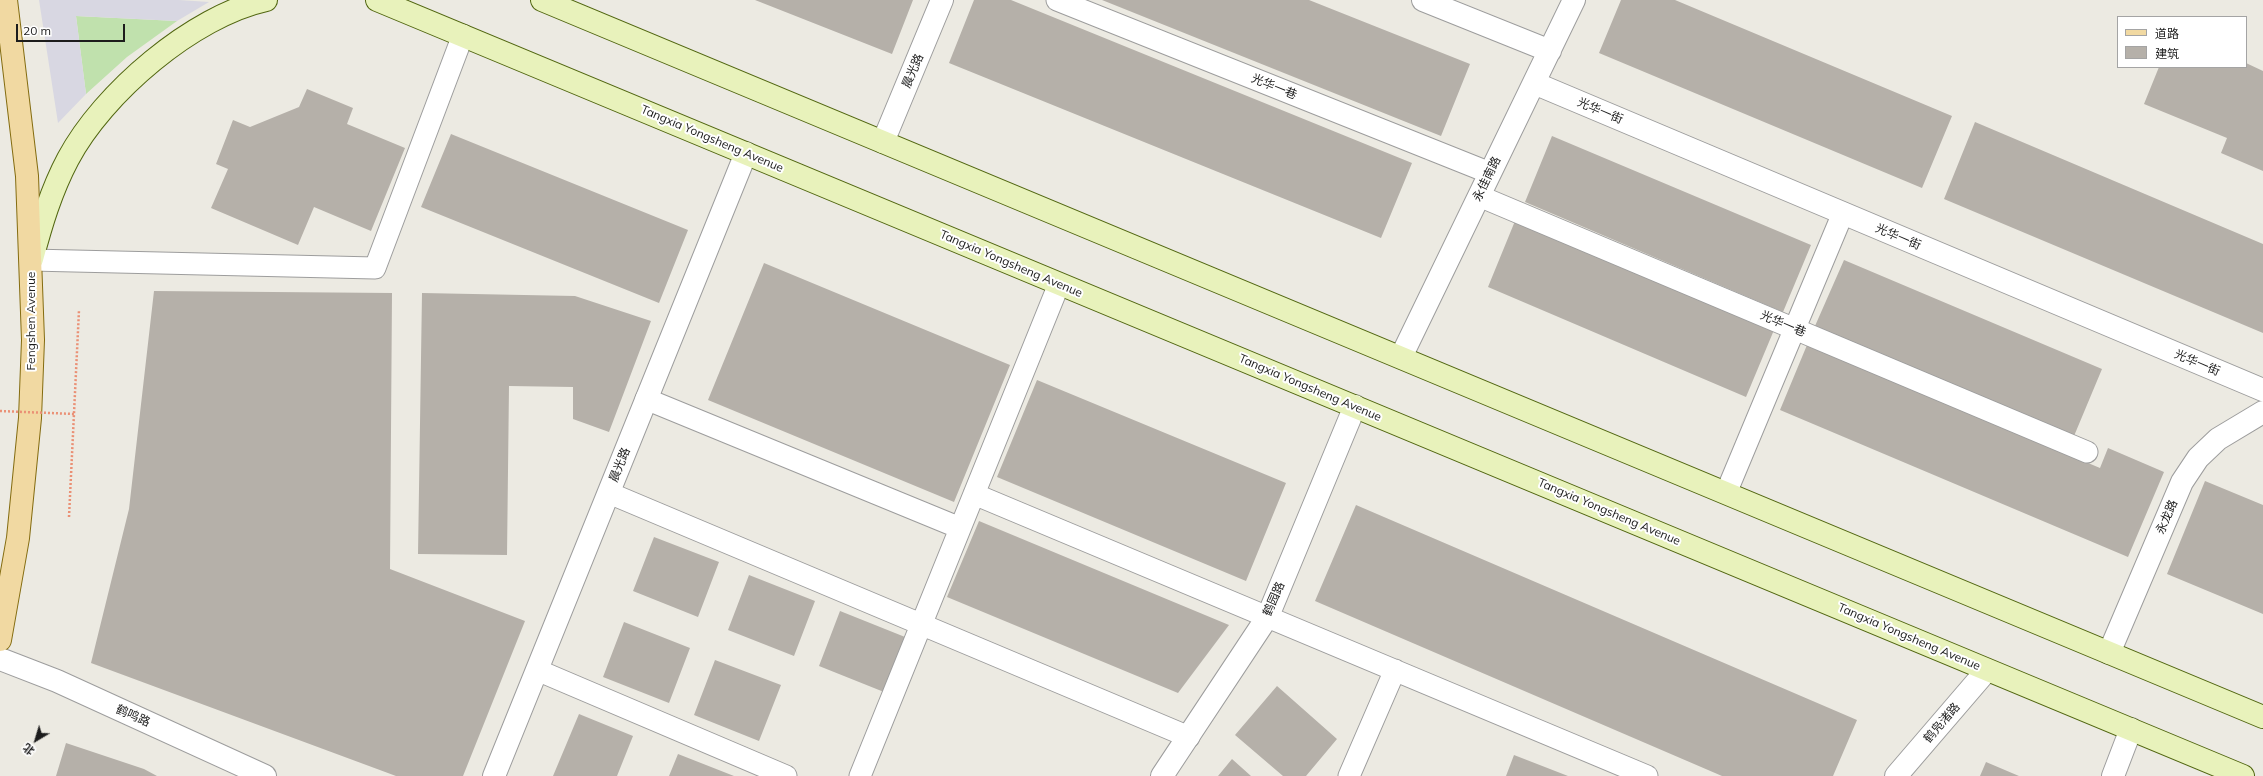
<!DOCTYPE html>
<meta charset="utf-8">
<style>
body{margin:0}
#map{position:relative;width:2263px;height:776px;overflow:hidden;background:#eceae2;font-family:Mulish,"Noto Sans SC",sans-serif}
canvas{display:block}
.legend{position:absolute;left:2117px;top:16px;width:130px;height:52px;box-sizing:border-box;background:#fff;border:1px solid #a4a4a4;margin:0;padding:5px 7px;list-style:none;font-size:12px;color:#1c1c1c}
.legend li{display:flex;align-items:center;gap:8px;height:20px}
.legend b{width:20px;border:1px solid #a4a4a4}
.north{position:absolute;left:16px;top:720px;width:40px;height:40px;-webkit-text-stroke:3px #fff;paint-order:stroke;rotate:218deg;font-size:11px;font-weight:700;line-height:16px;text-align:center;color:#1c1c1c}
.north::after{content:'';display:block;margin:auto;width:14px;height:18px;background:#1c1c1c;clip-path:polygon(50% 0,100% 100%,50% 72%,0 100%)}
.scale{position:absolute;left:16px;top:24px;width:109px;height:18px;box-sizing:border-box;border:2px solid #1c1c1c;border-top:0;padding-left:5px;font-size:12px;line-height:14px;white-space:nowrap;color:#1c1c1c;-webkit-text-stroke:3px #fff;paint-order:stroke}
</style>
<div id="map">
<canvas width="2263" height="776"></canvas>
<ul class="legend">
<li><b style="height:5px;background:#f1d9a2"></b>道路</li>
<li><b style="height:11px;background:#b5b0a9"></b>建筑</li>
</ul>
<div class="north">北</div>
<div class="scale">20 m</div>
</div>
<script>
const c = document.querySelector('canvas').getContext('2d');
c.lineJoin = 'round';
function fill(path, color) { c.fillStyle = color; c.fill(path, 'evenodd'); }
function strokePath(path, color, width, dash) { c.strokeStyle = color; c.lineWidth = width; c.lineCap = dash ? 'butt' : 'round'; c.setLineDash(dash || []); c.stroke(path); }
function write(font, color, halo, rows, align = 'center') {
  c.font = font + ' Mulish,"Noto Sans SC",sans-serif'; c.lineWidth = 4; c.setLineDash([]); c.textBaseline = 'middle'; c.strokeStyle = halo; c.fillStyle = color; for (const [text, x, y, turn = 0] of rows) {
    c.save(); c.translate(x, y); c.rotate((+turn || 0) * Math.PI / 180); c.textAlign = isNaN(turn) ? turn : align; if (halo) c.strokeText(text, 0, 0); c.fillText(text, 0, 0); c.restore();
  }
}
const grass = new Path2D(`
 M 76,16 L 177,21 L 127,57 L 86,94 Z`);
const plaza = new Path2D(`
 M 39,0 L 179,0 L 209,2 L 177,21 L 76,16 L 86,94 L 58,123 Z`);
const building = new Path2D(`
 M 755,0 L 913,0 L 892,54 Z
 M 974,0 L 1011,0 L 1412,163 L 1381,238 L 949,63 Z
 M 1102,0 L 1309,0 L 1470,64 L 1441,136 Z
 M 1621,0 L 1675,0 L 1952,116 L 1922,188 L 1599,53 Z
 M 2246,63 L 2263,71 L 2263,171 L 2221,153 L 2227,138 L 2144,104 L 2159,67 L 2246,67 Z
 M 307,89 L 353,108 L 347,124 L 405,148 L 371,231 L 314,207 L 298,245 L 211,208 L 228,169 L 216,164 L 233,120 L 250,127 L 299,107 Z
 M 1975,122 L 2263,244 L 2263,333 L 1944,199 Z
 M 451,134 L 688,230 L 659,303 L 421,207 Z
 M 1552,136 L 1811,245 L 1783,312 L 1525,202 Z
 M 1515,221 L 1774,330 L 1746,397 L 1488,287 Z
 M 1844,260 L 2102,369 L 2074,436 L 1815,326 Z
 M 764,263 L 1010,365 L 954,502 L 708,400 Z
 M 154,291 L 392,293 L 390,569 L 525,621 L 463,776 L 396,776 L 91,663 L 129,509 Z
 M 422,293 L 575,296 L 651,321 L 609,432 L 573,419 L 573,387 L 509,386 L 507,555 L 418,554 Z
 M 1807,345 L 2100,468 L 2108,448 L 2164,472 L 2128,557 L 1780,410 Z
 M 1037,380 L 1286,483 L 1246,581 L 997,477 Z
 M 2205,481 L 2263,505 L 2263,614 L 2167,574 Z
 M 1356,505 L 1857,720 L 1833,776 L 1722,776 L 1315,601 Z
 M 979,521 L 1229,625 L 1178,693 L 947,597 Z
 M 654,537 L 719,562 L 698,617 L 633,591 Z
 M 749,575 L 815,601 L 794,656 L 728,630 Z
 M 840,611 L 905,637 L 884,692 L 819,666 Z
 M 624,622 L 690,648 L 669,703 L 603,677 Z
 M 715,660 L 781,685 L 759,741 L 694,715 Z
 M 1277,686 L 1337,739 L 1306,776 L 1283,776 L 1235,735 Z
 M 579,714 L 633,736 L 617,776 L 553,776 Z
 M 66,743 L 144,769 L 157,776 L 56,776 Z
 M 678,754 L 734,776 L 669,776 Z
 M 1514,755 L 1568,776 L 1506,776 Z
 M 1232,759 L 1251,776 L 1218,776 Z
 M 1986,762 L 2019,776 L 1980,776 Z`);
const path = new Path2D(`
 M 69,517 L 79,310`);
const service = new Path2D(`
 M 1057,0 L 1490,173
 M 1479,196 L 2087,452
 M 31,260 L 375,268 L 463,35
 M 646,399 L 960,528
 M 609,493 L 1189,737
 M 1726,493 L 1843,213
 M 974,494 L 1647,776
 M 537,670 L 786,776
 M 860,776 L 1059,284
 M 1349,776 L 1395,670`);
const minor = new Path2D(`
 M 1423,0 L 1550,51
 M 1534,83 L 2263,390
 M 883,142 L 942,0
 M 1401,357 L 1574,0
 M 2109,653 L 2182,482 L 2198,458 L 2218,439 L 2263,412
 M 0,659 L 57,681 L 265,776
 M 494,776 L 746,153
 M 1162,776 L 1268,616 L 1355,406
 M 1896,776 L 1987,670
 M 2113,776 L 2131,729`);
const secondary = new Path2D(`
 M 377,0 L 2243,776
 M 542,0 L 2263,717
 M 32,259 C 41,225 51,191 68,159 C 103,93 193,16 266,0`);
const primary = new Path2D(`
 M 0,640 L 18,538 L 30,418 L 33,340 L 27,176 L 6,0`);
const pathBridge = new Path2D(`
 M 0,411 L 74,414`);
const streetNames = [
 ["晨光路",913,71,-67],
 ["光华一巷",1274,87,22],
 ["光华一街",1600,111,23],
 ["Tangxia Yongsheng Avenue",712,139,23],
 ["永佳南路",1487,179,-64],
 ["光华一街",1898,237,23],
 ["Tangxia Yongsheng Avenue",1011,264,23],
 ["Fengshen Avenue",31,321,-90],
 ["光华一巷",1783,324,23],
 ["光华一街",2197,363,23],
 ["Tangxia Yongsheng Avenue",1310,388,23],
 ["晨光路",620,465,-68],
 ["Tangxia Yongsheng Avenue",1609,512,23],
 ["永龙路",2167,517,-67],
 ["鹤园路",1274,599,-66],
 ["Tangxia Yongsheng Avenue",1909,637,23],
 ["鹤鸣路",133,716,24],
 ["鹤凫渚路",1942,723,-49]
];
fill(grass, '#c0e1ad');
fill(plaza, '#d8d7e2');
fill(building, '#b5b0a9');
strokePath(service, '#9d9d9d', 23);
strokePath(minor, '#9d9d9d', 24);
strokePath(secondary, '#516610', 24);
strokePath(primary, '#846c10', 24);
strokePath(path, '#ea9075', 2.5, [2, 2]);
strokePath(service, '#fff', 21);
strokePath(minor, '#fff', 22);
strokePath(secondary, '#e8f2bb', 22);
strokePath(primary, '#f1d9a2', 22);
strokePath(pathBridge, '#ea9075', 2.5, [2, 2]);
write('12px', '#1c1c1c', '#fff', streetNames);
</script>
